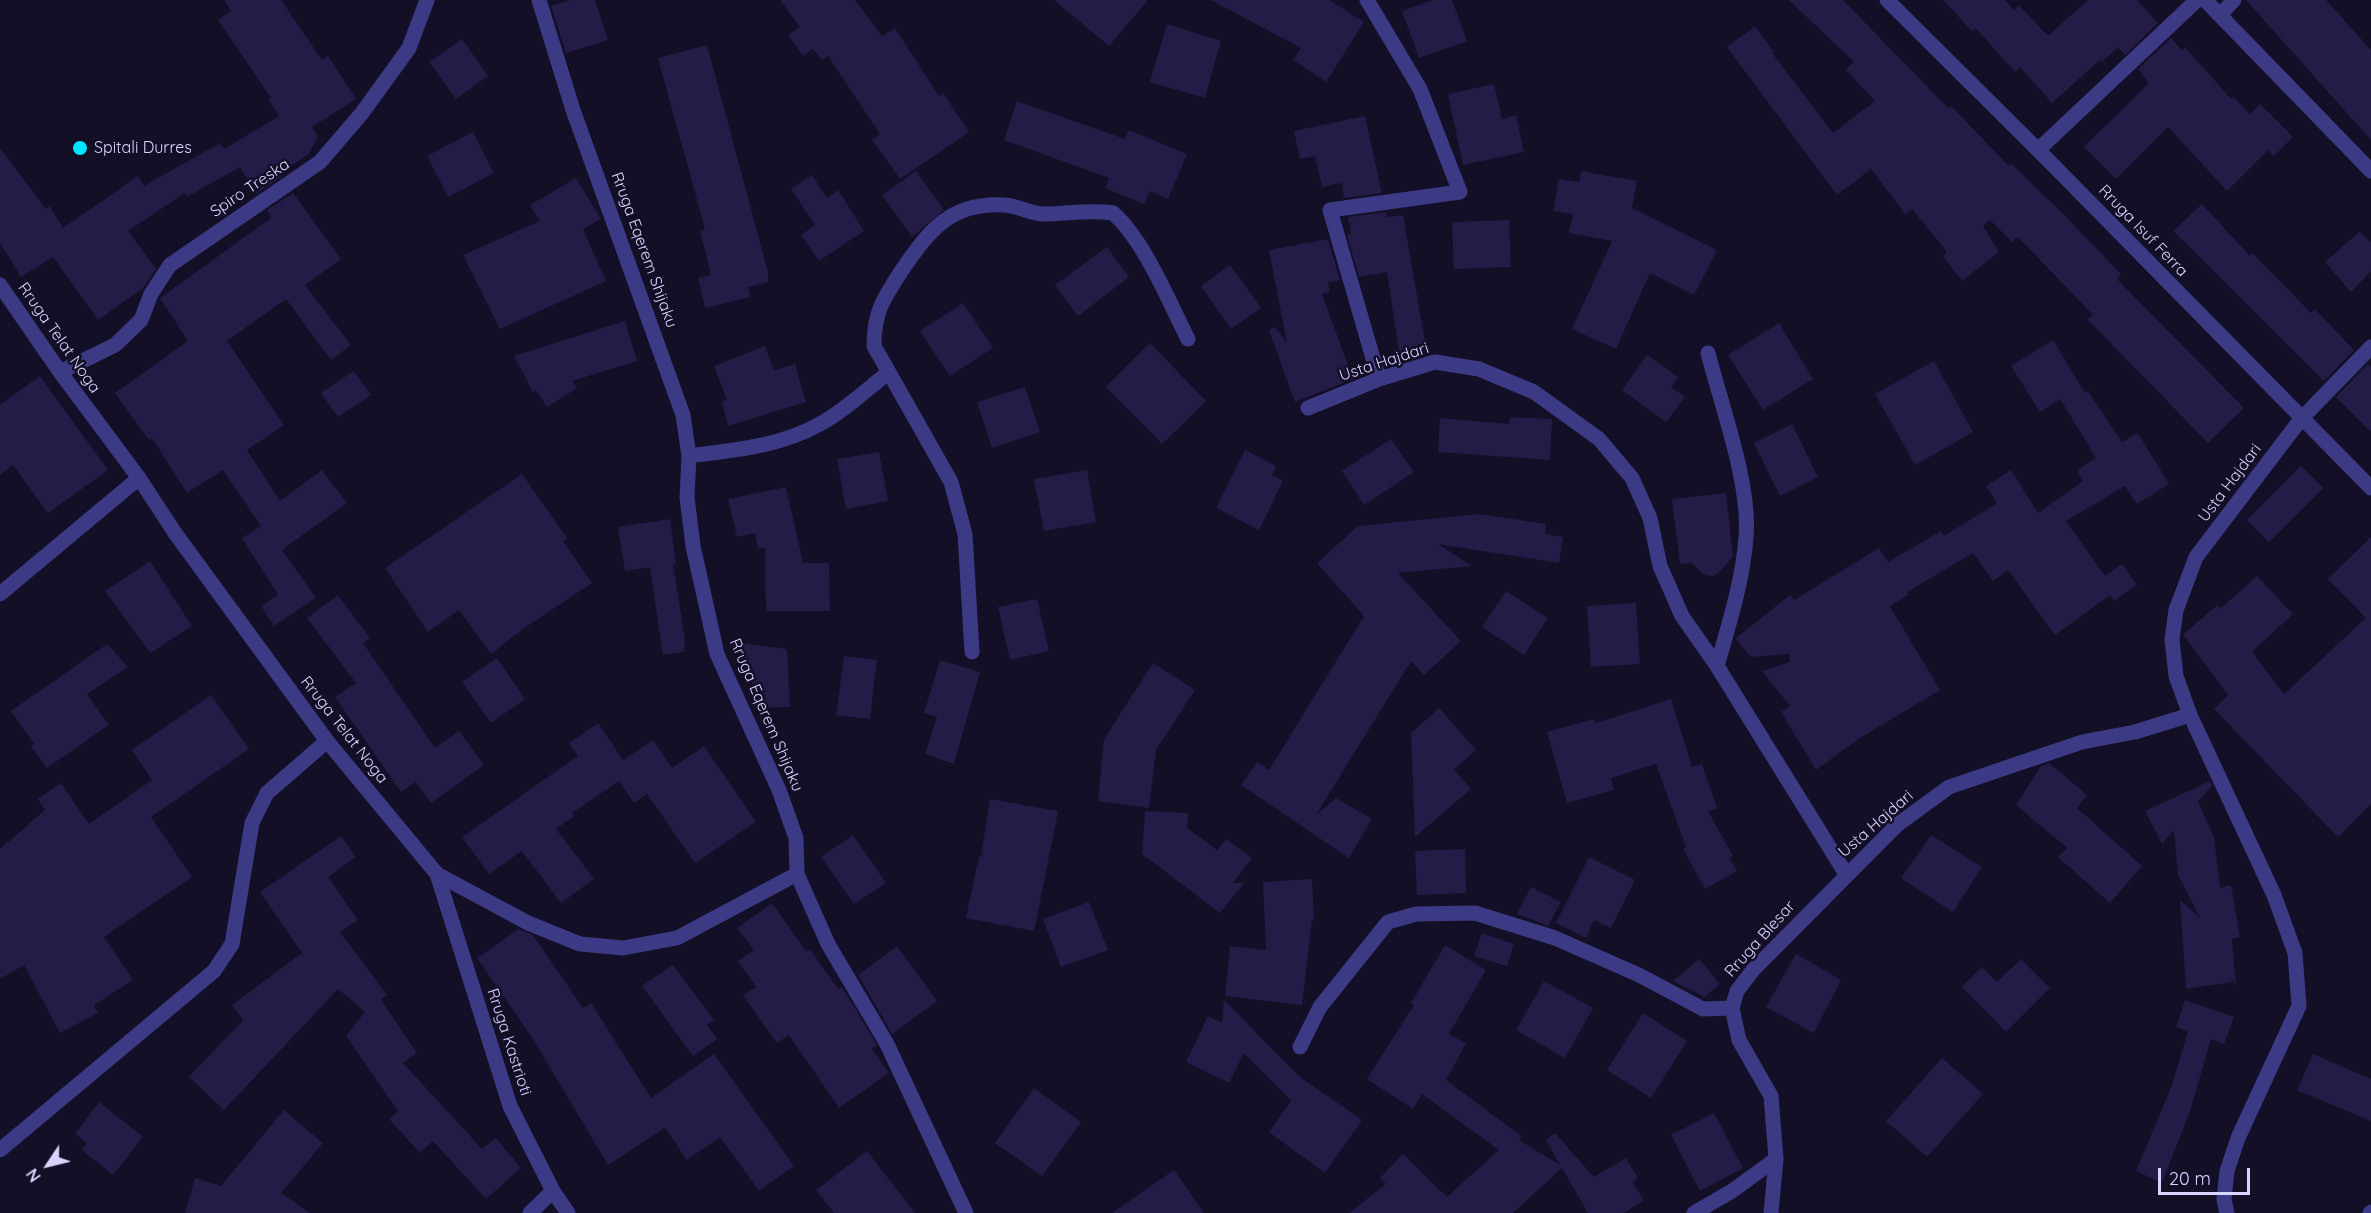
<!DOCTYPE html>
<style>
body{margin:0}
#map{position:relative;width:2371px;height:1213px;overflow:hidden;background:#130f26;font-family:Quicksand,sans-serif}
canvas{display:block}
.north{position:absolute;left:18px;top:1135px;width:60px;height:60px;-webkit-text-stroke:4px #130f26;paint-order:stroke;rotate:235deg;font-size:16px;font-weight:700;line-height:24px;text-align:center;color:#d9d4ff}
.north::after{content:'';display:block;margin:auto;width:21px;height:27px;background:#d9d4ff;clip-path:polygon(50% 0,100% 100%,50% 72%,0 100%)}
.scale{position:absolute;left:2158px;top:1168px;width:92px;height:27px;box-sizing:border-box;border:3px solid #d9d4ff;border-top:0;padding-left:8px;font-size:18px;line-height:21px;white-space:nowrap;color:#d9d4ff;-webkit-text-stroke:4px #130f26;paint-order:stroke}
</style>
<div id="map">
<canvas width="2371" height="1213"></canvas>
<div class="north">N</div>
<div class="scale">20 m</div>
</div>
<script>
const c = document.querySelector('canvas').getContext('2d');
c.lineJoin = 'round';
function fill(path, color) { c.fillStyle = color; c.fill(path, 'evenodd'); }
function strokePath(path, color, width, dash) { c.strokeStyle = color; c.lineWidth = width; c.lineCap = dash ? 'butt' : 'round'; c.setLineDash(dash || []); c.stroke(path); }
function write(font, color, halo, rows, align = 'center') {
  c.font = font + ' Quicksand,sans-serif'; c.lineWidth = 5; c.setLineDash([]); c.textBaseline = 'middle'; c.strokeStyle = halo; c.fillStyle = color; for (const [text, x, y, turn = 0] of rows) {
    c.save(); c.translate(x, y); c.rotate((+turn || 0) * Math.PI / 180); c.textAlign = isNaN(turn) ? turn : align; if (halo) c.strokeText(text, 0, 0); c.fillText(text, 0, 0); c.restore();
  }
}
const building = new Path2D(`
 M 224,0 L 281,0 L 322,60 L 328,56 L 356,99 L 312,127 L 318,136 L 309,154 L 279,173 L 281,177 L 256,194 L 240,167 L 187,197 L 185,193 L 128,231 L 156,269 L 143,288 L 98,320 L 53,257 L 21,277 L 0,243 L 0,148 L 46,209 L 50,206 L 63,228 L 138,176 L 144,186 L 220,143 L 224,149 L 279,116 L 268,99 L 271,98 L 218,20 L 231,11 Z
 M 571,0 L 595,0 L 608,40 L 566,53 L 551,6 Z
 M 780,0 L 855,0 L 882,36 L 895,28 L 939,96 L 943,93 L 969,132 L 900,179 L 872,140 L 880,134 L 828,56 L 822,60 L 813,49 L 803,56 L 788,35 L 800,27 Z
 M 1054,0 L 1148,0 L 1109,46 Z
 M 1211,0 L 1329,0 L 1364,22 L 1326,82 L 1293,60 L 1301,48 Z
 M 1433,0 L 1452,0 L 1467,41 L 1419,58 L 1402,11 Z
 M 1789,0 L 1843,0 L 1949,109 L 1951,106 L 2009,166 L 2011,163 L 2066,217 L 2121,274 L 2117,279 L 2244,408 L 2208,443 L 2087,319 L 2093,315 L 2018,237 L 2012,242 L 1990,220 L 1983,226 L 1999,252 L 1962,281 L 1943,256 L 1947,252 L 1912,209 L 1905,214 L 1871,169 L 1837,195 L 1727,47 L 1755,26 L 1774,52 L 1772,53 L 1833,133 L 1875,101 L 1846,70 L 1854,62 Z
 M 1943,0 L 2005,0 L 2014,10 L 2019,5 L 2048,36 L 2088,0 L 2137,0 L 2158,23 L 2125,55 L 2118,47 L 2102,62 L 2100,60 L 2052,103 L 2020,67 L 2015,72 L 1976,28 L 1972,31 Z
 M 2246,0 L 2326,0 L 2371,50 L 2371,140 Z
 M 1167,24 L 1221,41 L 1205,98 L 1150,82 Z
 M 2171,38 L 2182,50 L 2185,47 L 2231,99 L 2234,97 L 2250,114 L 2260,104 L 2293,137 L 2274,156 L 2268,150 L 2227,191 L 2168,127 L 2116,179 L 2084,147 L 2149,83 L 2138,69 Z
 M 462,39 L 488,76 L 456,99 L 429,62 Z
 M 707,45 L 768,272 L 768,282 L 748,287 L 750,297 L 705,308 L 698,278 L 711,275 L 700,230 L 705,229 L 658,58 Z
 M 1494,84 L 1502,119 L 1516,115 L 1524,152 L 1463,165 L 1448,94 Z
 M 1017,101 L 1125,139 L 1129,130 L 1187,154 L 1168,199 L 1150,191 L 1144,204 L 1105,188 L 1109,178 L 1004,140 Z
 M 1365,116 L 1382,193 L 1344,198 L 1342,183 L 1322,187 L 1315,156 L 1300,159 L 1294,131 Z
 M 473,132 L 494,173 L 448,197 L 427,156 Z
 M 916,171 L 944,210 L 912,237 L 882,195 Z
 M 1581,171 L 1637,181 L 1632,208 L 1717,250 L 1694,295 L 1650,273 L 1616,349 L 1572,329 L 1612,241 L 1569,233 L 1573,214 L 1553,211 L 1559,179 L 1579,182 Z
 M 812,175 L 827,198 L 838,190 L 864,231 L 819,261 L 801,235 L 815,225 L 791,189 Z
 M 576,178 L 601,219 L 583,229 L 606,281 L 500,329 L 463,255 L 540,221 L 530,205 Z
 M 293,193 L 341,259 L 305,285 L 351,345 L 331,360 L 286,299 L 227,341 L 284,425 L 247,450 L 280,501 L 322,470 L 347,503 L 282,550 L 316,598 L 274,626 L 261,606 L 278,595 L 242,538 L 261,526 L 223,470 L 187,493 L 152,438 L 149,440 L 115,393 L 188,341 L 160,298 L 271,218 L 267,210 Z
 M 2202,204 L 2250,256 L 2252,253 L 2311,313 L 2315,309 L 2354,350 L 2324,381 L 2173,231 Z
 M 1386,212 L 1387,217 L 1403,215 L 1427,353 L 1400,357 L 1387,272 L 1359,277 L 1347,235 L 1351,234 L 1348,217 Z
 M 1509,220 L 1511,267 L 1454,269 L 1452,222 Z
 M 2359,232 L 2371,242 L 2371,271 L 2351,292 L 2325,262 Z
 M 1328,239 L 1340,280 L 1328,282 L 1330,292 L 1322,294 L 1353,379 L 1295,402 L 1269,330 L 1275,327 L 1287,343 L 1269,250 Z
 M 1107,247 L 1129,277 L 1078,316 L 1055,285 Z
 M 1230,265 L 1261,308 L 1231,329 L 1201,286 Z
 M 963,303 L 993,348 L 950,376 L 920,331 Z
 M 625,321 L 637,361 L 572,381 L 577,388 L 547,407 L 536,390 L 533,392 L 514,356 Z
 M 1779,323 L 1813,379 L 1763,410 L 1728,355 Z
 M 2053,340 L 2085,393 L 2088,391 L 2122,442 L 2138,433 L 2169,484 L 2137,504 L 2125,486 L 2066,521 L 2105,576 L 2122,564 L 2137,585 L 2114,601 L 2110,595 L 2055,635 L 2008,570 L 1993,581 L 1973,553 L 1907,592 L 1908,595 L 1890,606 L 1940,690 L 1860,738 L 1816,770 L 1781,712 L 1790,706 L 1762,671 L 1790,662 L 1789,654 L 1750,657 L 1736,638 L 1790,595 L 1794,600 L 1879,548 L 1888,562 L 1941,531 L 1944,536 L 1997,503 L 1986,486 L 2011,470 L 2038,513 L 2083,481 L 2077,470 L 2096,458 L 2060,399 L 2040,412 L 2011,366 Z
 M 1150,343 L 1206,401 L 1162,444 L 1106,387 Z
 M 765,346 L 774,370 L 795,364 L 806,402 L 728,426 L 722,401 L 727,400 L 714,366 Z
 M 1647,355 L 1678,377 L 1671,387 L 1685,397 L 1666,422 L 1622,390 Z
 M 1934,361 L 1973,432 L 1915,465 L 1875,394 Z
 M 2368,364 L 2371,367 L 2371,432 L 2336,397 Z
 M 354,371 L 371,395 L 338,417 L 321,393 Z
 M 40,376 L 108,470 L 48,513 L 13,465 L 0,475 L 0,405 Z
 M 1025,387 L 1040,432 L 992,448 L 977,402 Z
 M 1510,417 L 1552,419 L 1550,460 L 1438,452 L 1440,418 L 1509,424 Z
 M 1792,424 L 1818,477 L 1780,496 L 1754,443 Z
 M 1391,439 L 1414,472 L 1364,505 L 1342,471 Z
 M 1245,450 L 1276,466 L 1272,475 L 1283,481 L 1259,530 L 1216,508 Z
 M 879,452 L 888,501 L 846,509 L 837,459 Z
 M 2301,466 L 2323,488 L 2269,542 L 2247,520 Z
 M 1087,470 L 1096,522 L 1044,531 L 1034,479 Z
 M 522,474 L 567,538 L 563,541 L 592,583 L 523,629 L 491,654 L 459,610 L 428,632 L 385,568 Z
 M 786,487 L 803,563 L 829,563 L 830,611 L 766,611 L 765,548 L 758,549 L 755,533 L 737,537 L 728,499 Z
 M 1726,493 L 1733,556 L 1719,573 L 1713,576 L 1705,575 L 1691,563 L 1680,564 L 1672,499 Z
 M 1479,514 L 1546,524 L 1545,534 L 1563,537 L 1559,563 L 1438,544 L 1472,566 L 1398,573 L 1461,641 L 1424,675 L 1411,661 L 1316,815 L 1336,798 L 1372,819 L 1349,858 L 1241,785 L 1257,762 L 1269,770 L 1364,616 L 1317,563 L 1358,526 Z
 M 670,519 L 676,563 L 673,564 L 685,640 L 684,652 L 663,655 L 650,567 L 625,571 L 618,527 Z
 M 2371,537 L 2371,804 L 2338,837 L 2214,709 L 2228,695 L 2183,634 L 2218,605 L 2220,609 L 2257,576 L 2293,614 L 2252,652 L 2284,694 L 2366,618 L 2328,579 Z
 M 150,561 L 192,626 L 150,653 L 105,591 Z
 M 1506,591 L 1548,618 L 1524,655 L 1482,627 Z
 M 338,595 L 370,638 L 363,643 L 435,748 L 459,731 L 484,765 L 431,803 L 416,782 L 401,792 L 335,697 L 356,683 L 307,618 Z
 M 1037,599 L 1049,651 L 1010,660 L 998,607 Z
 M 1636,603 L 1640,664 L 1591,667 L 1587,606 Z
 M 741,643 L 787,649 L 790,707 L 753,708 L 752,671 L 743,671 Z
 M 107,644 L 128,667 L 87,694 L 109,725 L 47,768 L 31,746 L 34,744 L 11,711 Z
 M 844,656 L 877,660 L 870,719 L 836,715 Z
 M 497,658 L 525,699 L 491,723 L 462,682 Z
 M 940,660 L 980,672 L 954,764 L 925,754 L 937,717 L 924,713 Z
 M 1153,663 L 1195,690 L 1156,750 L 1149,808 L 1098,801 L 1104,739 Z
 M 211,695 L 249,749 L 151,817 L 192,877 L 104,937 L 133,980 L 94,1005 L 98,1013 L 60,1033 L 24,965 L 0,979 L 0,849 L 45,810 L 38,799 L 61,783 L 89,824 L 152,780 L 132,750 Z
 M 1671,699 L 1692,767 L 1702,764 L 1717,808 L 1708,811 L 1733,856 L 1729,858 L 1737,871 L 1705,889 L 1683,849 L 1686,847 L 1656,764 L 1611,778 L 1614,790 L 1567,803 L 1547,732 L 1594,719 L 1596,723 Z
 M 1439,708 L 1476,750 L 1454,769 L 1471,789 L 1415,837 L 1411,733 Z
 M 598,723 L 623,760 L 653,740 L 672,768 L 704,746 L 756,822 L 695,863 L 647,794 L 634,803 L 619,781 L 572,813 L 574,816 L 556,829 L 594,879 L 561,903 L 522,851 L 489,874 L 462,837 L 578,756 L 569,743 Z
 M 2049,763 L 2087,795 L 2077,808 L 2142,866 L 2110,903 L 2058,857 L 2067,848 L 2016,805 L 2041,766 Z
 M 2210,781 L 2212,786 L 2198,802 L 2214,837 L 2220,888 L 2231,885 L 2240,937 L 2232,939 L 2236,986 L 2231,978 L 2232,982 L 2186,989 L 2180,900 L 2200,918 L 2178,875 L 2174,830 L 2162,844 L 2145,811 Z
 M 990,799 L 1058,811 L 1034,931 L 966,918 L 979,856 L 981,857 Z
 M 1145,811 L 1188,813 L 1187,828 L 1217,850 L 1226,839 L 1252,858 L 1233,883 L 1244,883 L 1220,913 L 1142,854 Z
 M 853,835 L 886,883 L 854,904 L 821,857 Z
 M 1931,835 L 1982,867 L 1953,912 L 1901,878 Z
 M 341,836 L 356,857 L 328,877 L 358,920 L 340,932 L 387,995 L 381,1000 L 417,1053 L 403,1063 L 482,1149 L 496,1138 L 521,1168 L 486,1199 L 433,1141 L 420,1153 L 389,1119 L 398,1111 L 346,1036 L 365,1012 L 338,989 L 224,1110 L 189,1077 L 243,1020 L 232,1005 L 302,953 L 260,892 Z
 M 1465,849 L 1466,893 L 1417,895 L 1415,851 Z
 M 1589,857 L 1635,880 L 1611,928 L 1594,920 L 1586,938 L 1556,923 Z
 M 1312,879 L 1314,921 L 1312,921 L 1302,1005 L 1225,996 L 1230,946 L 1266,950 L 1263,882 Z
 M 1531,887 L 1561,902 L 1548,926 L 1517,914 Z
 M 1089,902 L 1108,950 L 1061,967 L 1043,919 Z
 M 772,903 L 806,951 L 810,949 L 838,989 L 842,987 L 877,1045 L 872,1049 L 889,1073 L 839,1108 L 789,1035 L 777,1043 L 743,995 L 756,987 L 738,961 L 754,950 L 737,928 Z
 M 519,929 L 533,935 L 583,1008 L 591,1003 L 651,1098 L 714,1054 L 794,1166 L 759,1191 L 720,1137 L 687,1160 L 665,1128 L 608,1165 L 533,1039 L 477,958 Z
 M 1482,933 L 1514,944 L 1507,966 L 1474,956 Z
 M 1445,945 L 1486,970 L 1449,1034 L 1466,1044 L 1446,1080 L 1521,1136 L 1519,1140 L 1560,1165 L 1546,1140 L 1555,1133 L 1594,1177 L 1626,1158 L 1638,1178 L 1633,1182 L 1644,1201 L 1623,1213 L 1588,1213 L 1562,1168 L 1513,1213 L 1349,1213 L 1386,1184 L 1380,1178 L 1403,1154 L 1447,1197 L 1499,1150 L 1422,1094 L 1413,1109 L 1367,1079 L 1414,1005 L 1411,1003 Z
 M 897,946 L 937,1001 L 892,1034 L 858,975 Z
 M 1796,954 L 1841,980 L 1814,1033 L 1766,1007 Z
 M 1699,959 L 1720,984 L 1705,997 L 1673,981 Z
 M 2021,959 L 2050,988 L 2006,1032 L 1962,987 L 1982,967 L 1997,982 Z
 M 673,965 L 714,1020 L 707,1025 L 717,1039 L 693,1056 L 642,986 Z
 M 1544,981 L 1593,1008 L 1565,1058 L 1516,1030 Z
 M 1224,1000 L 1300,1077 L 1362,1120 L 1325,1173 L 1269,1132 L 1291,1101 L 1244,1053 L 1229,1083 L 1186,1062 L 1208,1016 L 1222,1023 Z
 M 2185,1000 L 2234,1017 L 2224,1044 L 2211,1039 L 2190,1111 L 2162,1183 L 2136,1171 L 2172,1085 L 2188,1031 L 2176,1027 Z
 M 1643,1013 L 1687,1041 L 1651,1098 L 1607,1070 Z
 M 2313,1054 L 2371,1079 L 2371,1121 L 2297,1090 Z
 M 1942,1058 L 1983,1094 L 1927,1157 L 1886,1121 Z
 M 1034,1088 L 1081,1122 L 1042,1176 L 995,1143 Z
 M 99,1102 L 143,1137 L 113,1175 L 82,1150 L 87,1143 L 75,1134 Z
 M 284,1110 L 323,1143 L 281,1193 L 310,1213 L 185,1213 L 195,1178 L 221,1186 Z
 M 1714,1113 L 1743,1168 L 1700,1191 L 1671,1135 Z
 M 867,1151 L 915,1213 L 834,1213 L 816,1190 Z
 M 1174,1170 L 1204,1213 L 1112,1213 Z`);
const minor = new Path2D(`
 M 539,0 L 573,110 L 683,415 L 689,456 L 687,497 L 693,546 L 717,654 L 779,790 L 796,838 L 797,874 L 828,944 L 887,1044 L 966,1213
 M 1367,0 L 1420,89 L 1460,192 L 1330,210 L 1379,379
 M 1887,0 L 2048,160 L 2371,488
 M 2205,0 L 2371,171
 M 2221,14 L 2234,0
 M 2038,150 L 2197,0
 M 0,285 L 60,372 L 139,478 L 175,533 L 327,741 L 437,874 L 528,923 L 580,944 L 623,948 L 677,938 L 797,874
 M 1708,353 C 1721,404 1751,486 1746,537 C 1743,580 1729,624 1717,666
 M 60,372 L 115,345 L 141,320 L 151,294 L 170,265 L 320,162 L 362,113 L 409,48 L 427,0
 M 1308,408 L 1379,379 L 1435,362 L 1479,369 L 1534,392 L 1599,439 L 1632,478 L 1650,518 L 1660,566 L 1682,616 L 1717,666 L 1846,874
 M 689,456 C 733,450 778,447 818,425 C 843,412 866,390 888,373
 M 0,594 L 139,478
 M 972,652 L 965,534 L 951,482 L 874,346 C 874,311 884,298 902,270 C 929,231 950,202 1004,205 C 1017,205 1030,214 1044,214 C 1067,214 1090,209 1113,213 C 1144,240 1169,302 1188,339
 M 2190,715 L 2274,895 L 2295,953 L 2299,1006 L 2238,1138 L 2227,1171 L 2224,1199 L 2227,1213
 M 437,874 L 510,1106 L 553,1191 L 568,1213
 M 1300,1047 L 1320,1007 L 1388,922 L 1416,914 L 1475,913 L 1555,938 L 1639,975 L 1703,1009 L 1732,1008
 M 0,1150 L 214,971 L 232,944 L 252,823 L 267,793 L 327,741
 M 530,1213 L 553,1191
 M 1694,1213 L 1732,1191 L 1776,1159
 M 1771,1213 L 1776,1159 L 1771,1096 L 1739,1040 L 1732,1008 L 1737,991 L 1753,970 L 1897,825 L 1949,787 L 2082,742 L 2135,732 L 2190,715 L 2176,676 L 2172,640 L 2176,610 L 2196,557 L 2301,419 L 2371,347
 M 2370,1213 L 2371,1212`);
const markers = [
 [80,148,8,"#00e5ff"]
];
const poiNames = [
 ["Spitali Durres",94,148]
];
const streetNames = [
 ["Spiro Treska",250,188,-34],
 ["Rruga Isuf Ferra",2143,231,46],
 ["Rruga Eqerem Shijaku",644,250,70],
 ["Rruga Telat Noga",59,338,55],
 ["Usta Hajdari",1384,362,-18],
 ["Usta Hajdari",2230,483,-53],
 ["Rruga Eqerem Shijaku",766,715,67],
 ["Rruga Telat Noga",344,730,52],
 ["Usta Hajdari",1876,824,-41],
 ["Rruga Blesar",1760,939,-48],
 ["Rruga Kastrioti",509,1042,72]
];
fill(building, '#241b47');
strokePath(minor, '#3d3a85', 15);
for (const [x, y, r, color] of markers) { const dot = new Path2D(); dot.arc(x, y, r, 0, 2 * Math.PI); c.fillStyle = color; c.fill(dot); strokePath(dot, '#130f26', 2); }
write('16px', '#d9d4ff', '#130f26', poiNames, 'left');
write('16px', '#d9d4ff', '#130f26', streetNames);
</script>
